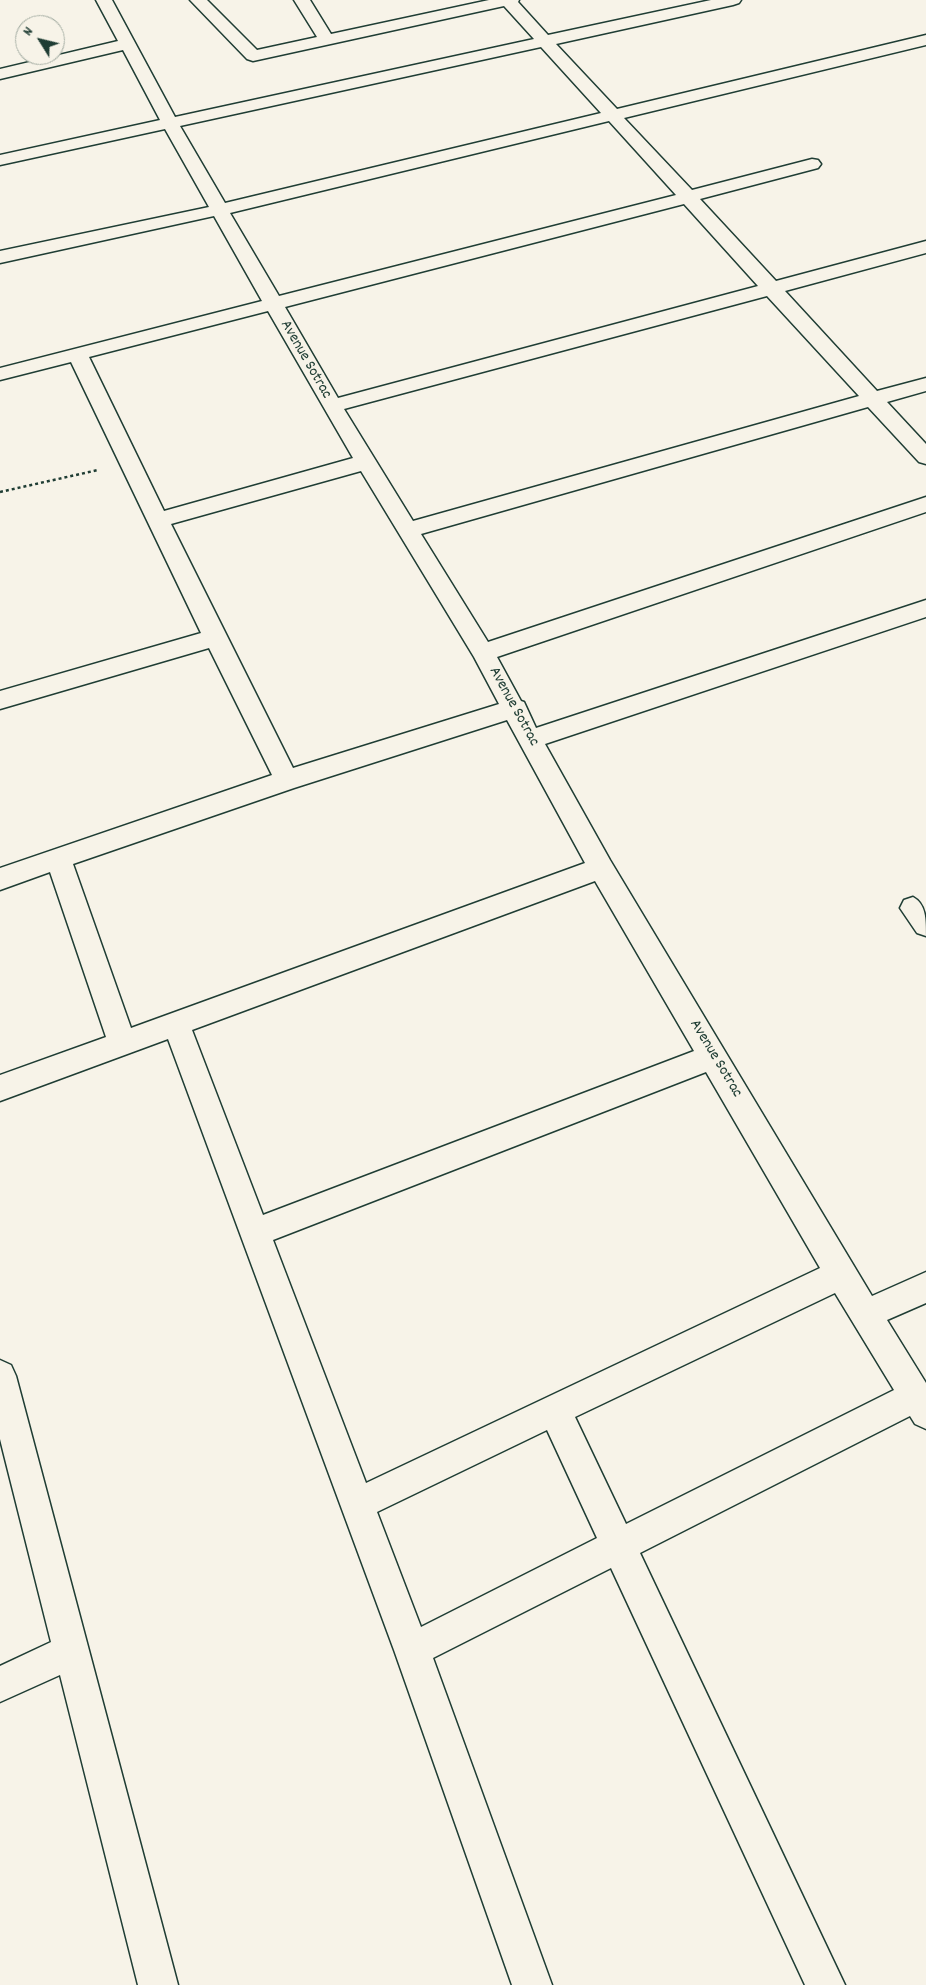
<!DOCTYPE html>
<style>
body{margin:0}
#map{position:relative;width:926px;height:1985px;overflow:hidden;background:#f7f3e8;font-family:Dekko,sans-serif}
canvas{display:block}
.north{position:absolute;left:15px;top:15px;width:50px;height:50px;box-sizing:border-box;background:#f7f3e8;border:1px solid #a1aaa0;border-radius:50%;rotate:306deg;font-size:14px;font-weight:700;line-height:20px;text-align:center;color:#1f3d34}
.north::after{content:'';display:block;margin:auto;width:18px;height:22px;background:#1f3d34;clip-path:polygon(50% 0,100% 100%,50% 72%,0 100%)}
</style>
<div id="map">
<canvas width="926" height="1985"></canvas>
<div class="north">N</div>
</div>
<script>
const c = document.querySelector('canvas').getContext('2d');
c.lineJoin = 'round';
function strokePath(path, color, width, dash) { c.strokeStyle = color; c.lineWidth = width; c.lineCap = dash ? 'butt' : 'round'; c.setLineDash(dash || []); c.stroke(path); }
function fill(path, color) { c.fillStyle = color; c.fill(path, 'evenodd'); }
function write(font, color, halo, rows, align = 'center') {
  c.font = font + ' Dekko,sans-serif'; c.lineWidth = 4; c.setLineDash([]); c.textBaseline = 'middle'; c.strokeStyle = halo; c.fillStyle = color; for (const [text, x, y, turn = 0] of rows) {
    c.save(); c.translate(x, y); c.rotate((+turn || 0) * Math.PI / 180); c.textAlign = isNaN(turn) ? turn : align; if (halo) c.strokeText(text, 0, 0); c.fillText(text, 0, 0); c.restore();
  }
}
const path = new Path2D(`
 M 0,492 L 98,470`);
const minor = new Path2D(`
 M 96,0 L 112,0 L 175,117 L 534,39 L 504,6 L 253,61 L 247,59 L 190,0 L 207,0 L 257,50 L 317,37 L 294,0 L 310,0 L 331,34 L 489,0 L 519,0 L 518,2 L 548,35 L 711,0 L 741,0 L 739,3 L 733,5 L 556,44 L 617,109 L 926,35 L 926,45 L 624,118 L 692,190 L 812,159 L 818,160 L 821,164 L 818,168 L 700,199 L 776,281 L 926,241 L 926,253 L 785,291 L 877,391 L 926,378 L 926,391 L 887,402 L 926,444 L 926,464 L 919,462 L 868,407 L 421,534 L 488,642 L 926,497 L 926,512 L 497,657 L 521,701 L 524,702 L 536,728 L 926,600 L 926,617 L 545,744 L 610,860 L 872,1296 L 926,1272 L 926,1303 L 887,1320 L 926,1383 L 926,1429 L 915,1424 L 910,1416 L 640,1553 L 845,1985 L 805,1985 L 611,1568 L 433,1658 L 552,1985 L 512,1985 L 394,1650 L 168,1039 L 0,1101 L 0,1075 L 106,1037 L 50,872 L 0,890 L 0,868 L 272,775 L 209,648 L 0,709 L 0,691 L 201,633 L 71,362 L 0,380 L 0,368 L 262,301 L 214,216 L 0,263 L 0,251 L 209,207 L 165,129 L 0,165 L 0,155 L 160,120 L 123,50 L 0,79 L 0,69 L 118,41 ZM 541,47 L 601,113 L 225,203 L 180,126 ZM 609,121 L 676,195 L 279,296 L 230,213 ZM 684,204 L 758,286 L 338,398 L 285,307 ZM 767,296 L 859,396 L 413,521 L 344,409 ZM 268,311 L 353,458 L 164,511 L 89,357 ZM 361,471 L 474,657 L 499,704 L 293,768 L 171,524 ZM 507,720 L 585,863 L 131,1028 L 73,864 L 294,788 ZM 595,881 L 694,1051 L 263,1215 L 192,1030 ZM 706,1072 L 820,1268 L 366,1483 L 273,1240 ZM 835,1293 L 894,1390 L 626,1524 L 575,1417 ZM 547,1430 L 597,1538 L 421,1627 L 377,1512 Z
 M 913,897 C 926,904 926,919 926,936 L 917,933 L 900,908 L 904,900 Z
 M 0,1360 L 11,1365 L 16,1376 L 178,1985 L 138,1985 L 60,1675 L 0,1702 L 0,1666 L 51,1642 L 0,1439 Z`);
const streetNames = [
 ["Avenue Sotrac",305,360,60],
 ["Avenue Sotrac",513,707,61],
 ["Avenue Sotrac",715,1059,59]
];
strokePath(minor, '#1f3d34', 3);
strokePath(path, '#1f3d34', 2.5, [3, 3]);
fill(minor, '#f7f3e8');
write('16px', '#1f3d34', '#f7f3e8', streetNames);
</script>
